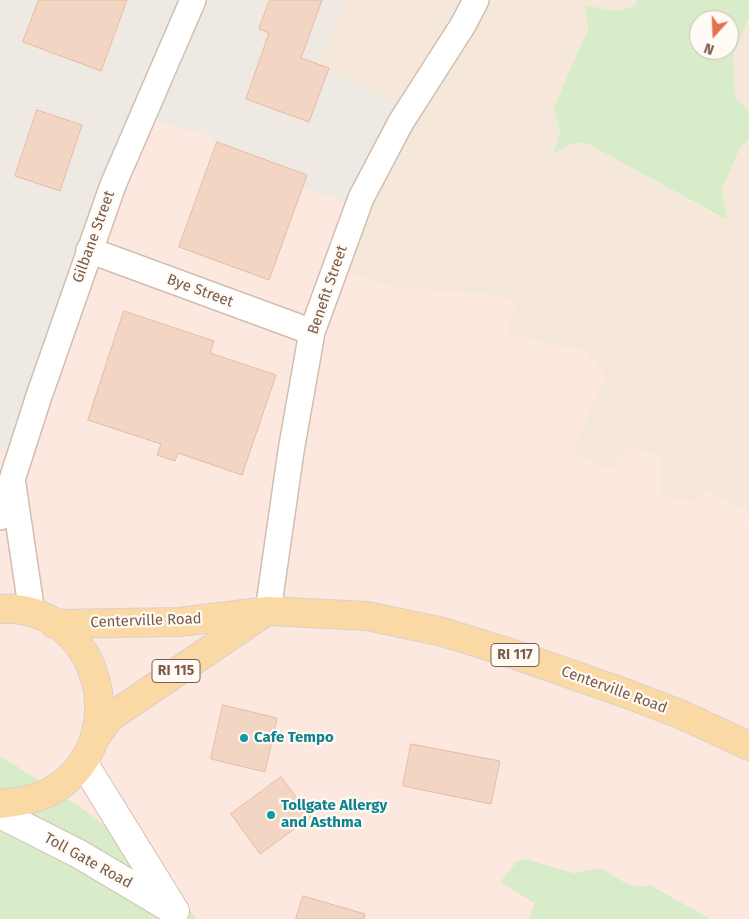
<!DOCTYPE html>
<style>
body{margin:0}
#map{position:relative;width:749px;height:919px;overflow:hidden;background:#fdf6ec;font-family:"Fira Sans",sans-serif}
canvas{display:block}
.north{position:absolute;left:689px;top:10px;width:50px;height:50px;box-sizing:border-box;background:#fffaf3;border:1px solid #cabbb1;border-radius:50%;rotate:200deg;font-size:14px;font-weight:700;line-height:20px;text-align:center;color:#7a5c4d}
.north::after{content:'';display:block;margin:auto;width:18px;height:22px;background:#e76f51;clip-path:polygon(50% 0,100% 100%,50% 72%,0 100%)}
</style>
<div id="map">
<canvas width="749" height="919"></canvas>
<div class="north">N</div>
</div>
<script>
const c = document.querySelector('canvas').getContext('2d');
c.lineJoin = 'round';
function fill(path, color) { c.fillStyle = color; c.fill(path, 'evenodd'); }
function strokePath(path, color, width, dash) { c.strokeStyle = color; c.lineWidth = width; c.lineCap = dash ? 'butt' : 'round'; c.setLineDash(dash || []); c.stroke(path); }
function write(font, color, halo, rows, align = 'center') {
  c.font = font + ' "Fira Sans",sans-serif'; c.lineWidth = 4.5; c.setLineDash([]); c.textBaseline = 'middle'; c.strokeStyle = halo; c.fillStyle = color; for (const [text, x, y, turn = 0] of rows) {
    c.save(); c.translate(x, y); c.rotate((+turn || 0) * Math.PI / 180); c.textAlign = isNaN(turn) ? turn : align; if (halo) c.strokeText(text, 0, 0); c.fillText(text, 0, 0); c.restore();
  }
}
const residential = new Path2D(`
 M 344,0 L 637,0 L 633,7 L 614,11 L 585,6 L 588,28 L 554,107 L 560,132 L 554,154 L 569,144 L 586,143 L 726,220 L 722,190 L 740,148 L 749,139 L 749,522 L 746,509 L 693,503 L 658,495 L 661,457 L 611,471 L 571,451 L 588,353 L 506,334 L 514,304 L 506,297 L 382,286 L 335,267 L 404,107 L 318,64 Z
 M 749,18 L 749,111 L 735,98 L 733,56 Z`);
const commercial = new Path2D(`
 M 144,116 L 203,128 L 357,204 L 336,267 L 382,286 L 506,297 L 514,304 L 506,334 L 588,353 L 606,376 L 572,451 L 611,471 L 626,446 L 661,457 L 658,495 L 693,503 L 706,491 L 746,509 L 749,522 L 749,919 L 711,919 L 650,885 L 642,887 L 627,884 L 601,868 L 574,873 L 526,859 L 534,903 L 529,919 L 197,919 L 174,889 L 116,835 L 68,798 L 0,756 L 0,448 L 20,451 Z`);
const industrial = new Path2D(`
 M 0,0 L 344,0 L 318,64 L 404,107 L 357,204 L 282,182 L 209,136 L 203,128 L 192,131 L 143,116 L 20,451 L 0,448 Z`);
const green = new Path2D(`
 M 637,0 L 749,0 L 749,18 L 733,56 L 735,98 L 749,111 L 749,139 L 740,148 L 722,190 L 727,220 L 586,143 L 569,144 L 553,155 L 560,132 L 554,107 L 588,28 L 585,5 L 614,11 L 633,7 ZM 699,20 L 729,20 L 729,50 L 699,50 Z
 M 0,756 C 23,770 46,784 68,799 C 117,831 162,873 197,919 L 0,919 Z
 M 526,859 L 574,873 L 601,868 C 616,877 631,890 650,885 L 711,919 L 529,919 L 534,903 L 500,882 L 517,861 Z`);
const building = new Path2D(`
 M 39,0 L 127,0 L 101,71 L 23,42 Z
 M 270,0 L 322,0 L 301,58 L 329,68 L 309,122 L 246,99 L 269,33 L 259,29 Z
 M 37,110 L 82,125 L 60,191 L 15,176 Z
 M 217,142 L 307,175 L 269,280 L 179,247 Z
 M 124,311 L 214,341 L 210,353 L 276,375 L 242,475 L 178,453 L 175,461 L 157,455 L 161,444 L 88,420 Z
 M 223,705 L 277,718 L 265,772 L 211,759 Z
 M 411,744 L 500,761 L 491,804 L 403,786 Z
 M 281,777 L 311,817 L 260,854 L 231,814 Z
 M 303,896 L 365,914 L 364,919 L 296,919 Z`);
const street = new Path2D(`
 M 89,250 L 312,332
 M 13,485 L 32,613
 M 0,517 L 39,396 L 113,185 L 193,0
 M 268,611 L 291,451 L 312,332 L 361,198 L 401,122 L 463,25 L 476,0`);
const secondary = new Path2D(`
 M 83,762 L 173,908
 M 0,814 L 79,854 L 175,911`);
const primary = new Path2D(`
 M 0,609 C 94,603 135,729 61,785 C 43,799 21,801 0,804
 M 54,624 L 179,622 L 268,611 L 367,616 L 443,632 L 510,653 L 622,692 L 680,714 L 749,746
 M 96,737 L 109,718 L 261,615`);
const markers = [
 [244,738,5,"#0f9aa8"],
 [271,815,5,"#0f9aa8"]
];
const shields = [
 [515,655,48],
 [176,671,48]
];
const shieldNames = [
 ["RI 117",515,655],
 ["RI 115",176,671]
];
const streetNames = [
 ["Gilbane Street",94,237,-70],
 ["Benefit Street",328,290,-71],
 ["Bye Street",200,291,20],
 ["Centerville Road",146,621,-2],
 ["Centerville Road",614,690,20],
 ["Toll Gate Road",88,861,29]
];
const cultureNames = [
 ["Cafe Tempo",254,738],
 ["Tollgate Allergy",281,806],
 ["and Asthma",281,823]
];
fill(residential, '#f5e8da');
fill(commercial, '#fde8e0');
fill(industrial, '#efe9e4');
fill(green, '#d8ecc9');
fill(building, '#f3d5c3');
strokePath(building, '#e6bba3', 1);
strokePath(street, '#d1beb0', 28);
strokePath(secondary, '#d6c0b0', 30);
strokePath(primary, '#dad1cd', 30);
strokePath(street, '#fff', 25);
strokePath(secondary, '#fff', 28);
strokePath(primary, '#fbd9a5', 28);
for (const [x, y, r, color] of markers) { const dot = new Path2D(); dot.arc(x, y, r, 0, 2 * Math.PI); c.fillStyle = color; c.fill(dot); strokePath(dot, '#fffaf3', 2); }
for (const [x, y, w] of shields) { const box = new Path2D(); box.roundRect(x - w / 2, y - 11.5, w, 23, 4); c.fillStyle = '#fffaf3'; c.fill(box); strokePath(box, '#7a5c4d', 1); }
write('bold 14px', '#7a5c4d', null, shieldNames);
write('15px', '#7a5c4d', '#fffaf3', streetNames);
write('bold 15px', '#0d838f', '#fffaf3', cultureNames, 'left');
</script>
